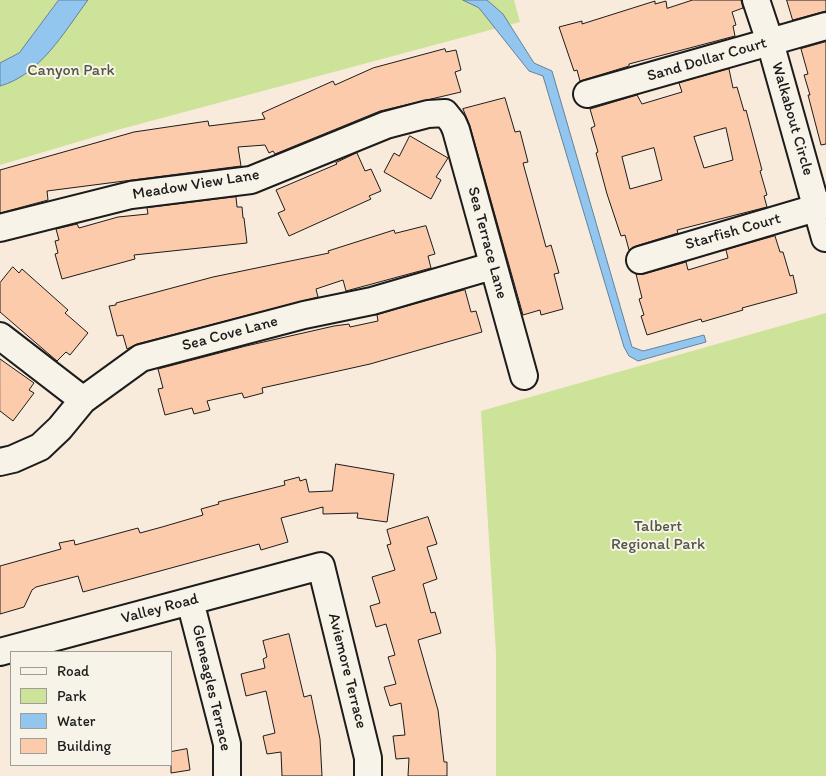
<!DOCTYPE html>
<style>
body{margin:0}
#map{position:relative;width:826px;height:776px;overflow:hidden;background:#f8ebdc;font-family:Itim,sans-serif}
canvas{display:block}
.legend{position:absolute;left:10px;top:651px;width:162px;height:115px;box-sizing:border-box;background:#f7f3e8;border:1px solid #9f9d96;margin:0;padding:6px 9px;list-style:none;font-size:15px;color:#1c1c1c}
.legend li{display:flex;align-items:center;gap:10px;height:25px}
.legend b{width:25px;border:1px solid #9f9d96}
</style>
<div id="map">
<canvas width="826" height="776"></canvas>
<ul class="legend">
<li><b style="height:6px;background:#f7f3e8"></b>Road</li>
<li><b style="height:14px;background:#cde399"></b>Park</li>
<li><b style="height:14px;background:#92c6ef"></b>Water</li>
<li><b style="height:14px;background:#fccbab"></b>Building</li>
</ul>
</div>
<script>
const c = document.querySelector('canvas').getContext('2d');
c.lineJoin = 'round';
function fill(path, color) { c.fillStyle = color; c.fill(path, 'evenodd'); }
function strokePath(path, color, width, dash) { c.strokeStyle = color; c.lineWidth = width; c.lineCap = dash ? 'butt' : 'round'; c.setLineDash(dash || []); c.stroke(path); }
function write(font, color, halo, rows, align = 'center') {
  c.font = font + ' Itim,sans-serif'; c.lineWidth = 4; c.setLineDash([]); c.textBaseline = 'middle'; c.strokeStyle = halo; c.fillStyle = color; for (const [text, x, y, turn = 0] of rows) {
    c.save(); c.translate(x, y); c.rotate((+turn || 0) * Math.PI / 180); c.textAlign = isNaN(turn) ? turn : align; if (halo) c.strokeText(text, 0, 0); c.fillText(text, 0, 0); c.restore();
  }
}
const green = new Path2D(`
 M 0,0 L 514,0 L 520,22 L 121,129 L 0,165 Z
 M 826,313 L 826,776 L 496,776 L 496,653 L 481,411 Z`);
const water = new Path2D(`
 M 59,0 L 88,0 C 64,32 40,75 0,86 L 0,63 L 19,53 Z
 M 463,0 L 487,0 L 503,14 L 534,63 L 552,71 L 632,347 L 643,351 L 704,335 L 706,342 L 638,361 L 629,356 L 624,347 L 543,76 L 529,71 L 479,8 Z`);
const building = new Path2D(`
 M 693,0 L 741,0 L 743,8 L 732,12 L 736,25 L 733,26 L 735,36 L 629,64 L 629,66 L 580,81 L 577,70 L 574,71 L 559,27 L 582,21 L 582,24 L 655,1 L 655,4 L 666,1 L 667,8 Z
 M 787,0 L 826,0 L 826,11 L 793,20 Z
 M 826,42 L 826,144 L 821,145 L 808,95 L 810,95 L 804,75 L 808,74 L 801,49 Z
 M 445,49 L 446,52 L 456,50 L 461,70 L 455,72 L 461,92 L 380,111 L 275,154 L 273,151 L 269,153 L 265,145 L 238,147 L 241,166 L 47,191 L 48,200 L 0,213 L 0,170 L 134,132 L 208,121 L 209,126 L 265,119 L 262,113 L 333,81 L 335,85 L 373,68 Z
 M 729,69 L 733,88 L 737,87 L 744,111 L 746,110 L 762,170 L 760,171 L 767,195 L 764,196 L 767,207 L 677,230 L 678,233 L 636,246 L 629,250 L 625,235 L 621,236 L 607,194 L 596,153 L 598,152 L 591,128 L 595,126 L 590,109 L 637,95 L 642,104 L 682,92 L 679,83 ZM 726,128 L 733,160 L 704,168 L 694,137 ZM 654,148 L 662,180 L 630,189 L 622,157 Z
 M 505,98 L 515,132 L 520,131 L 528,162 L 523,163 L 546,247 L 551,245 L 559,273 L 554,274 L 563,309 L 541,315 L 540,310 L 523,315 L 470,126 L 463,109 Z
 M 410,136 L 448,158 L 436,177 L 441,180 L 431,199 L 384,172 L 394,153 L 399,156 Z
 M 357,153 L 365,171 L 371,169 L 381,191 L 369,196 L 371,199 L 289,236 L 278,213 L 285,210 L 276,190 L 337,164 L 336,163 Z
 M 236,197 L 237,207 L 242,207 L 243,218 L 244,218 L 247,243 L 134,255 L 135,259 L 62,279 L 55,254 L 58,253 L 55,241 L 59,240 L 56,229 L 77,224 L 79,228 L 118,217 L 148,214 L 147,208 Z
 M 426,226 L 435,254 L 428,256 L 431,268 L 346,291 L 343,280 L 316,289 L 318,297 L 137,344 L 127,349 L 123,335 L 117,336 L 109,306 L 116,305 L 116,303 L 213,277 L 329,253 L 328,251 L 394,230 L 395,233 Z
 M 775,236 L 780,252 L 783,252 L 790,276 L 793,275 L 797,293 L 742,308 L 743,310 L 726,315 L 702,322 L 701,319 L 647,335 L 641,316 L 644,315 L 639,299 L 642,298 L 636,274 L 644,274 L 686,262 L 688,270 L 728,258 L 726,250 Z
 M 13,267 L 19,273 L 22,269 L 68,310 L 65,313 L 88,333 L 70,355 L 66,352 L 57,361 L 0,312 L 0,283 Z
 M 465,290 L 471,312 L 476,311 L 482,332 L 370,364 L 262,388 L 263,393 L 244,398 L 242,393 L 207,401 L 210,410 L 194,414 L 192,408 L 165,415 L 158,389 L 163,388 L 158,369 L 246,346 L 334,326 L 349,324 L 350,327 L 378,321 L 377,315 Z
 M 0,359 L 34,383 L 29,390 L 34,393 L 13,421 L 0,411 Z
 M 336,464 L 394,474 L 387,522 L 357,518 L 358,513 L 323,514 L 323,507 L 281,518 L 288,542 L 261,550 L 259,544 L 83,592 L 78,576 L 36,587 L 32,590 L 24,607 L 0,614 L 0,566 L 61,549 L 59,543 L 74,540 L 75,545 L 138,528 L 140,533 L 162,527 L 203,515 L 201,509 L 219,504 L 218,502 L 285,485 L 284,481 L 299,477 L 300,481 L 306,479 L 309,492 L 332,491 Z
 M 428,517 L 437,544 L 427,547 L 437,579 L 423,584 L 431,613 L 435,612 L 441,633 L 418,640 L 438,710 L 444,762 L 447,762 L 447,776 L 408,776 L 409,758 L 396,759 L 393,736 L 405,735 L 401,703 L 390,706 L 384,687 L 396,684 L 388,657 L 395,655 L 386,624 L 376,627 L 370,606 L 380,603 L 372,577 L 395,570 L 387,545 L 391,544 L 387,530 Z
 M 289,634 L 304,697 L 311,695 L 320,739 L 322,776 L 282,776 L 281,752 L 267,754 L 263,736 L 275,733 L 266,691 L 246,696 L 241,674 L 265,668 L 263,659 L 267,657 L 263,641 Z
 M 187,749 L 190,770 L 171,773 L 171,752 Z`);
const minor = new Path2D(`
 M 756,0 L 770,42 L 825,238
 M 587,94 L 826,26
 M 0,228 L 131,195 L 251,180 L 386,125 L 428,114 L 445,113 L 453,123 L 456,130 L 524,376
 M 640,260 L 826,205
 M 0,336 L 83,400
 M 0,462 L 13,459 L 40,447 L 60,428 L 83,400 L 141,358 L 304,315 L 372,301 L 492,266
 M 190,601 L 227,744 L 227,776
 M 0,652 L 321,566 L 368,758 L 368,776`);
const streetNames = [
 ["Sand Dollar Court",707,60,-16],
 ["Walkabout Circle",792,119,74],
 ["Meadow View Lane",196,185,-9],
 ["Starfish Court",733,232,-16],
 ["Sea Terrace Lane",487,243,75],
 ["Sea Cove Lane",230,334,-15],
 ["Valley Road",160,609,-15],
 ["Aviemore Terrace",347,671,76],
 ["Gleneagles Terrace",211,688,77]
];
const parkNames = [
 ["Canyon Park",71,71],
 ["Talbert",658,527],
 ["Regional Park",658,545]
];
fill(green, '#cde399');
fill(water, '#92c6ef');
strokePath(water, '#63829b', 1);
fill(building, '#fccbab');
strokePath(building, '#1c1c1c', 1);
strokePath(minor, '#1c1c1c', 30);
strokePath(minor, '#f7f3e8', 26);
write('16px', '#1c1c1c', '#f7f3e8', streetNames);
write('16px', '#515842', '#f7f3e8', parkNames);
</script>
